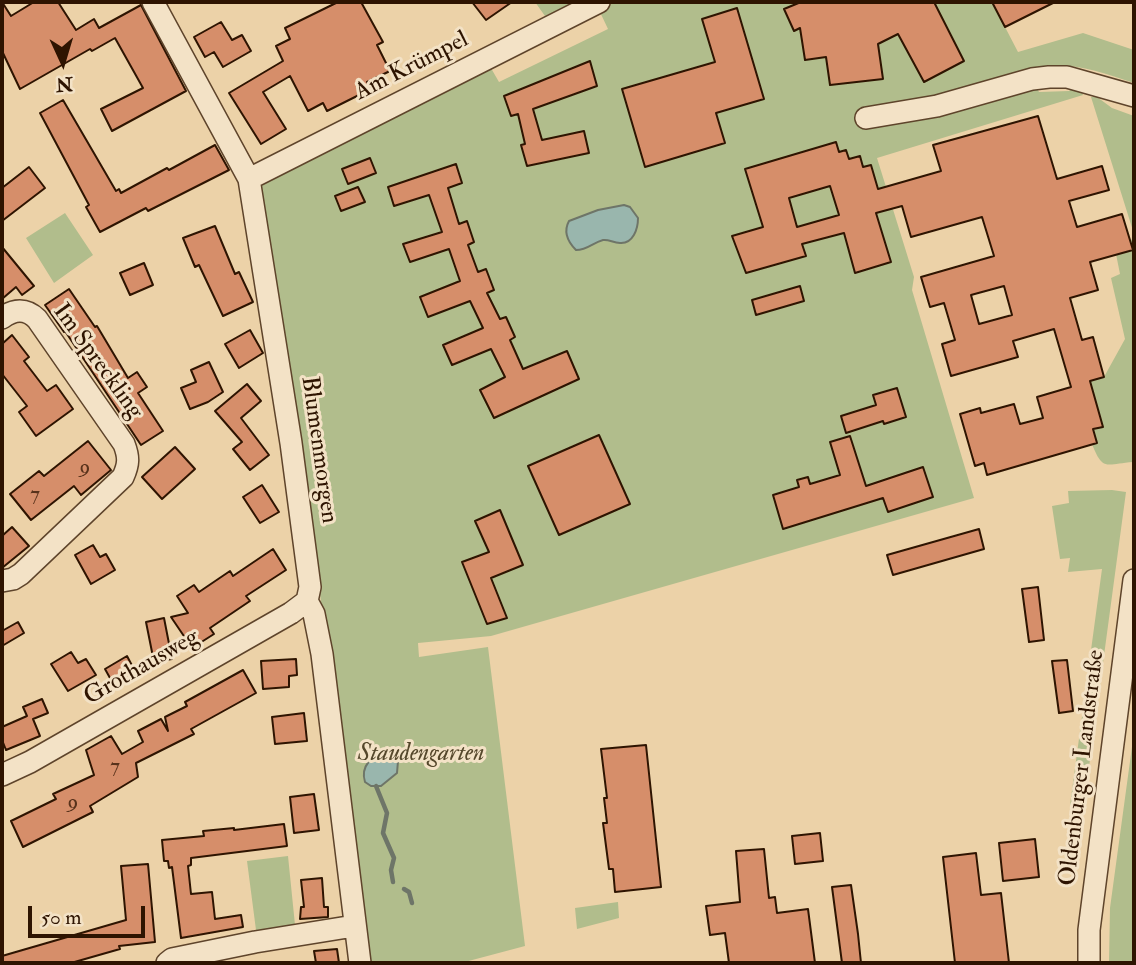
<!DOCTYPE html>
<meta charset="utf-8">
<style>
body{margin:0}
#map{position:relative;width:1136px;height:965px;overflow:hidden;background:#ecd2a8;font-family:"IM FELL Double Pica",serif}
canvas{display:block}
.frame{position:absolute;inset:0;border:4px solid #2e1401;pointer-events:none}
.north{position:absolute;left:28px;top:28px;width:70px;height:70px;-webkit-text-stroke:5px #f3e2c6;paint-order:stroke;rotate:176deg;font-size:19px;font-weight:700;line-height:28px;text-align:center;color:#2e1401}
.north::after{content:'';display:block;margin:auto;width:24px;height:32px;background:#2e1401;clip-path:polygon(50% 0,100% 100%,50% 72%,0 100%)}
.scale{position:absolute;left:28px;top:906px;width:117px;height:32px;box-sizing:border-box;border:4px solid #2e1401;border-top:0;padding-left:9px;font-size:21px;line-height:24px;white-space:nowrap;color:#2e1401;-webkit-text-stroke:5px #f3e2c6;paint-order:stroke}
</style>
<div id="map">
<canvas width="1136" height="965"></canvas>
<div class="frame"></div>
<div class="north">N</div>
<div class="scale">50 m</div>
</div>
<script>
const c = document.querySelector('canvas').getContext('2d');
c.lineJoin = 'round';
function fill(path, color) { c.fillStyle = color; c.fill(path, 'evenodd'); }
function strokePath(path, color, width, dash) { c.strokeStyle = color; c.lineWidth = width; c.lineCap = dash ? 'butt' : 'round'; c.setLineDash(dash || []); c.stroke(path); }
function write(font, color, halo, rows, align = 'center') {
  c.font = font + ' "IM FELL Double Pica",serif'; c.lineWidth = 6; c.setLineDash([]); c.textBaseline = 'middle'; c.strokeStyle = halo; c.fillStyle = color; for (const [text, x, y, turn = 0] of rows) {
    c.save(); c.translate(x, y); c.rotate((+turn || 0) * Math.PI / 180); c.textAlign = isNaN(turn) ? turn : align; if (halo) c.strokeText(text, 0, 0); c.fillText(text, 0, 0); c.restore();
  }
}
const green = new Path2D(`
 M 535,2 L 576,2 L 545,16 Z
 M 615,2 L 992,2 L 1018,52 L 1083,33 L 1134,50 L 1134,83 C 1098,71 1065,59 1027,69 L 1039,92 L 1069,91 L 1074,87 L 1080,88 L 1083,95 L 877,158 L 914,277 L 912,290 L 974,498 L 491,636 L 418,643 L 419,657 L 488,647 L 525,946 L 461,963 L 367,963 L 327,643 L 261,185 L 488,63 L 499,82 L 608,29 L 599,10 Z
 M 1091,97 L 1097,97 L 1112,108 L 1134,116 L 1134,234 Z
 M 65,213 L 93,255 L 54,283 L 26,238 Z
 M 1134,239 L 1134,454 L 1133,462 C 1106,464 1103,472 1092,444 L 1097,443 L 1093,429 L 1103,426 L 1090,381 L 1104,377 L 1125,339 L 1111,278 L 1120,274 L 1116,254 L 1130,240 Z
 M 1112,490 L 1126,492 L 1084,804 L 1070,805 L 1102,569 L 1068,572 L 1070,558 L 1060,559 L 1052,506 L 1069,503 L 1068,491 Z
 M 1134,732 L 1134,963 L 1109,963 L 1110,908 Z
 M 288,856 L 295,925 L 256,930 L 247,861 Z
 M 618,902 L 619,918 L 577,929 L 575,908 Z`);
const water = new Path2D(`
 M 624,205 L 630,207 L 638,218 C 638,229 633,244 620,243 C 613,243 609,239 603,240 C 592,243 588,250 576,250 C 568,242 563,232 569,221 L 598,210 Z
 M 387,751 L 391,752 L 398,761 L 397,773 L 381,786 L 371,786 L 365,782 C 360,766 372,755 387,751 Z`);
const stream = new Path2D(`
 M 376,786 L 387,813 L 383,833 L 394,858 L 391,870 L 393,882
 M 404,889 L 409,892 L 412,903`);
const building = new Path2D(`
 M 2,2 L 11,16 L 34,2 L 58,2 L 76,30 L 94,19 L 99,28 L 141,5 L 186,91 L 112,131 L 101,109 L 143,88 L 115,38 L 92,51 L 90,49 L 20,89 L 2,51 Z
 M 338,2 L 361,2 L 383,42 L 377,45 L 390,71 L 367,82 L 371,89 L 327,111 L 323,103 L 308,111 L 290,76 L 263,92 L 286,129 L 261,144 L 229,93 L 283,61 L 276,46 L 290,39 L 285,28 Z
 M 472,2 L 512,2 L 486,20 Z
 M 801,2 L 934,2 L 964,61 L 924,82 L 898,34 L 878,44 L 883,79 L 830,85 L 826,57 L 805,60 L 800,28 L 794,31 L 784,9 Z
 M 992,2 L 1055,2 L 1005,27 Z
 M 737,8 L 764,99 L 716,113 L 725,143 L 645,167 L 622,89 L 715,62 L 702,19 Z
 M 221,22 L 232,40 L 242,35 L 251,51 L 223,67 L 214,52 L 205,57 L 194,37 Z
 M 590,61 L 597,86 L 533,109 L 542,140 L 584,131 L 589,153 L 527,166 L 521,145 L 525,144 L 518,114 L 511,116 L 504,96 Z
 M 63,100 L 116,191 L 119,189 L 121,193 L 167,168 L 169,170 L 215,145 L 229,170 L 148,211 L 146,208 L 100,232 L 86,207 L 89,205 L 40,113 Z
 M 1038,116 L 1057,179 L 1102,166 L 1109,190 L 1069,201 L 1077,227 L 1122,214 L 1133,250 L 1090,262 L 1098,290 L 1070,298 L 1082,340 L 1093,337 L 1104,377 L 1090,381 L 1103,427 L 1093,429 L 1097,443 L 987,475 L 984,463 L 975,466 L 960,414 L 980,408 L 981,413 L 1014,404 L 1020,424 L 1043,418 L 1037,397 L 1071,387 L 1054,329 L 1013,341 L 1018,357 L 951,376 L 942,344 L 955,340 L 944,303 L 930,307 L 921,277 L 994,256 L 982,217 L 911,237 L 902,206 L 876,213 L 891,262 L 855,273 L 844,233 L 802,244 L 806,256 L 746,273 L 732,236 L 763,227 L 745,169 L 836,142 L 839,152 L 846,150 L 849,159 L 860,156 L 863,167 L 871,165 L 878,189 L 941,171 L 933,145 ZM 830,186 L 839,215 L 797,227 L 789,198 ZM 1004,286 L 1012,315 L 979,324 L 971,295 Z
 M 370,158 L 376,173 L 348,184 L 342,169 Z
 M 456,164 L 462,183 L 448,188 L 459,224 L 467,221 L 474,242 L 468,245 L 478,272 L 486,269 L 494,290 L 487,293 L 500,319 L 506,317 L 515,337 L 510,340 L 523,369 L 567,351 L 579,379 L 494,418 L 480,390 L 505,377 L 491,349 L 452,365 L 443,345 L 483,328 L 470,301 L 428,317 L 420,297 L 460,281 L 449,249 L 410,262 L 403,244 L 442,232 L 429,195 L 394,206 L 388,187 Z
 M 29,167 L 45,188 L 2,221 L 2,188 Z
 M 358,187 L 365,202 L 341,211 L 335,196 Z
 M 215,226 L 235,274 L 239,272 L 253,302 L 223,316 L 199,265 L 195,267 L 183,238 Z
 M 2,247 L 34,286 L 22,295 L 16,287 L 2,299 Z
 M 144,263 L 153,285 L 130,295 L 120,273 Z
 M 800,286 L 804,301 L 756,315 L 752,300 Z
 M 69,289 L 95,327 L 97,326 L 128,378 L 137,372 L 147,387 L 138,393 L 163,431 L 141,445 L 65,331 L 64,332 L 45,305 Z
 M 250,330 L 263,353 L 239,368 L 225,344 Z
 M 12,335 L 29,357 L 24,361 L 47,391 L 56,385 L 73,409 L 36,436 L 19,412 L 27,406 L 2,374 L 2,344 Z
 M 209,362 L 223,392 L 208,402 L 190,409 L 181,388 L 196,382 L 191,370 Z
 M 247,384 L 261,401 L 241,418 L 269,455 L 250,470 L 233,449 L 242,442 L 215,411 Z
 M 897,388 L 906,417 L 884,424 L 883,421 L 846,433 L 841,416 L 876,405 L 873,395 Z
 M 599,435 L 630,504 L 559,535 L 528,466 Z
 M 850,436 L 866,486 L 923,467 L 933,497 L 888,512 L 883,498 L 783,529 L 773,495 L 799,487 L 797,480 L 808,477 L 810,484 L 840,475 L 830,442 Z
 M 88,441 L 111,470 L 81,495 L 74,486 L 31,520 L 10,494 L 39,471 L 44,476 Z
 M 175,447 L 195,469 L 162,499 L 142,477 Z
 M 262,485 L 279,512 L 260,523 L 243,497 Z
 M 500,510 L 523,565 L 491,578 L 507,618 L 487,624 L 462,562 L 489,552 L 475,521 Z
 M 12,527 L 29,546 L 2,568 L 2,536 Z
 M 979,529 L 984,549 L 893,575 L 887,555 Z
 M 93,545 L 100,557 L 106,554 L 115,570 L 91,584 L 75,555 Z
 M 273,549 L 286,570 L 246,596 L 250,601 L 210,628 L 214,634 L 192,648 L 171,617 L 188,613 L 177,596 L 194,585 L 199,592 L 230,571 L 233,576 Z
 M 1038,587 L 1044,640 L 1029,642 L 1022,589 Z
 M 164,618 L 172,659 L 154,662 L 146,622 Z
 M 18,622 L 24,633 L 2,646 L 2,631 Z
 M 71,652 L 78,663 L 86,659 L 96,675 L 68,691 L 51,664 Z
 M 127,656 L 137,675 L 115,687 L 105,669 Z
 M 296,659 L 297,675 L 289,676 L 289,687 L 263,689 L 261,661 Z
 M 1067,660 L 1073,711 L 1059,713 L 1052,661 Z
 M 243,670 L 256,693 L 191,729 L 194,734 L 136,763 L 138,777 L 90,806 L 93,812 L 23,847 L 11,821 L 56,799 L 53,794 L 94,775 L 86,750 L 111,736 L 122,754 L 143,742 L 138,731 L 161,719 L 168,731 L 165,717 L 187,706 L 185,702 Z
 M 42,699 L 48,713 L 33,719 L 40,736 L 6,750 L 2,740 L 2,727 L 27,716 L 23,707 Z
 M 304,713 L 307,741 L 275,744 L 272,717 Z
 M 646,745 L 661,887 L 615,892 L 613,869 L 609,869 L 603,823 L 607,823 L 604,798 L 607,798 L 601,749 Z
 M 314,794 L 319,830 L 294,833 L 290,797 Z
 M 284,824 L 287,846 L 191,858 L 191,865 L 188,866 L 191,894 L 212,892 L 215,919 L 241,915 L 243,927 L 181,938 L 172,867 L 169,868 L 168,861 L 164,861 L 162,840 L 204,836 L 203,831 L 234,828 L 234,830 Z
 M 820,833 L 823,861 L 795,864 L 792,836 Z
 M 1035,839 L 1039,877 L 1003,881 L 999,843 Z
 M 764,849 L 769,898 L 775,897 L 777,913 L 808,909 L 815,963 L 729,963 L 725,933 L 710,935 L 706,906 L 740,902 L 736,851 Z
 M 976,853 L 981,895 L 1001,893 L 1009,963 L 955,963 L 943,857 Z
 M 148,864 L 155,942 L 119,946 L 120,949 L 71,963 L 2,963 L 2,956 L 126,920 L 121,866 Z
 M 322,878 L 324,907 L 328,907 L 328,917 L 300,919 L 301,907 L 304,907 L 301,880 Z
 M 851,885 L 858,934 L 861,963 L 842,963 L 832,887 Z
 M 337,949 L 339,963 L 316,963 L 314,951 Z`);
const minor = new Path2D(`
 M 153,2 L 249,179 L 291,443 L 310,587 L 307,601 L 314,614 L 322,654 L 360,963
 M 866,118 L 937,106 L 1032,79 L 1049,77 L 1067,77 L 1134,96
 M 249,179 L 599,2
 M 2,318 C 14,309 26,308 37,319 L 124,444 C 129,457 129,464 123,477 L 21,574 L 13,579 L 2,581
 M 2,775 L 30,762 L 291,613 L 307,601
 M 167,963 L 172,959 L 255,942 L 354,926
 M 1089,963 L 1089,930 L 1134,580`);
const numberNames = [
 ["9",85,468],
 ["7",35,495],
 ["7",115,767],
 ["9",73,803]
];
const streetNames = [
 ["Am Krümpel",412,67,-27],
 ["Im Spreckling",97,362,54],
 ["Blumenmorgen",318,450,82],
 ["Grothausweg",142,668,-30],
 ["Oldenburger Landstraße",1083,768,-83]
];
const parkNames = [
 ["Staudengarten",421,755]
];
fill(green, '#b1bd8c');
fill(water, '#99b6ad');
strokePath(water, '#6e7568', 2);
strokePath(stream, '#6e7568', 4.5);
fill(building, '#d68e6a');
strokePath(building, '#2e1401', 2);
strokePath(minor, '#5e442b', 24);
strokePath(minor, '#f3e2c6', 21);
write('21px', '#58321b', null, numberNames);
write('24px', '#2e1401', '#f3e2c6', streetNames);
write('italic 24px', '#55472b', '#f3e2c6', parkNames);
</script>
